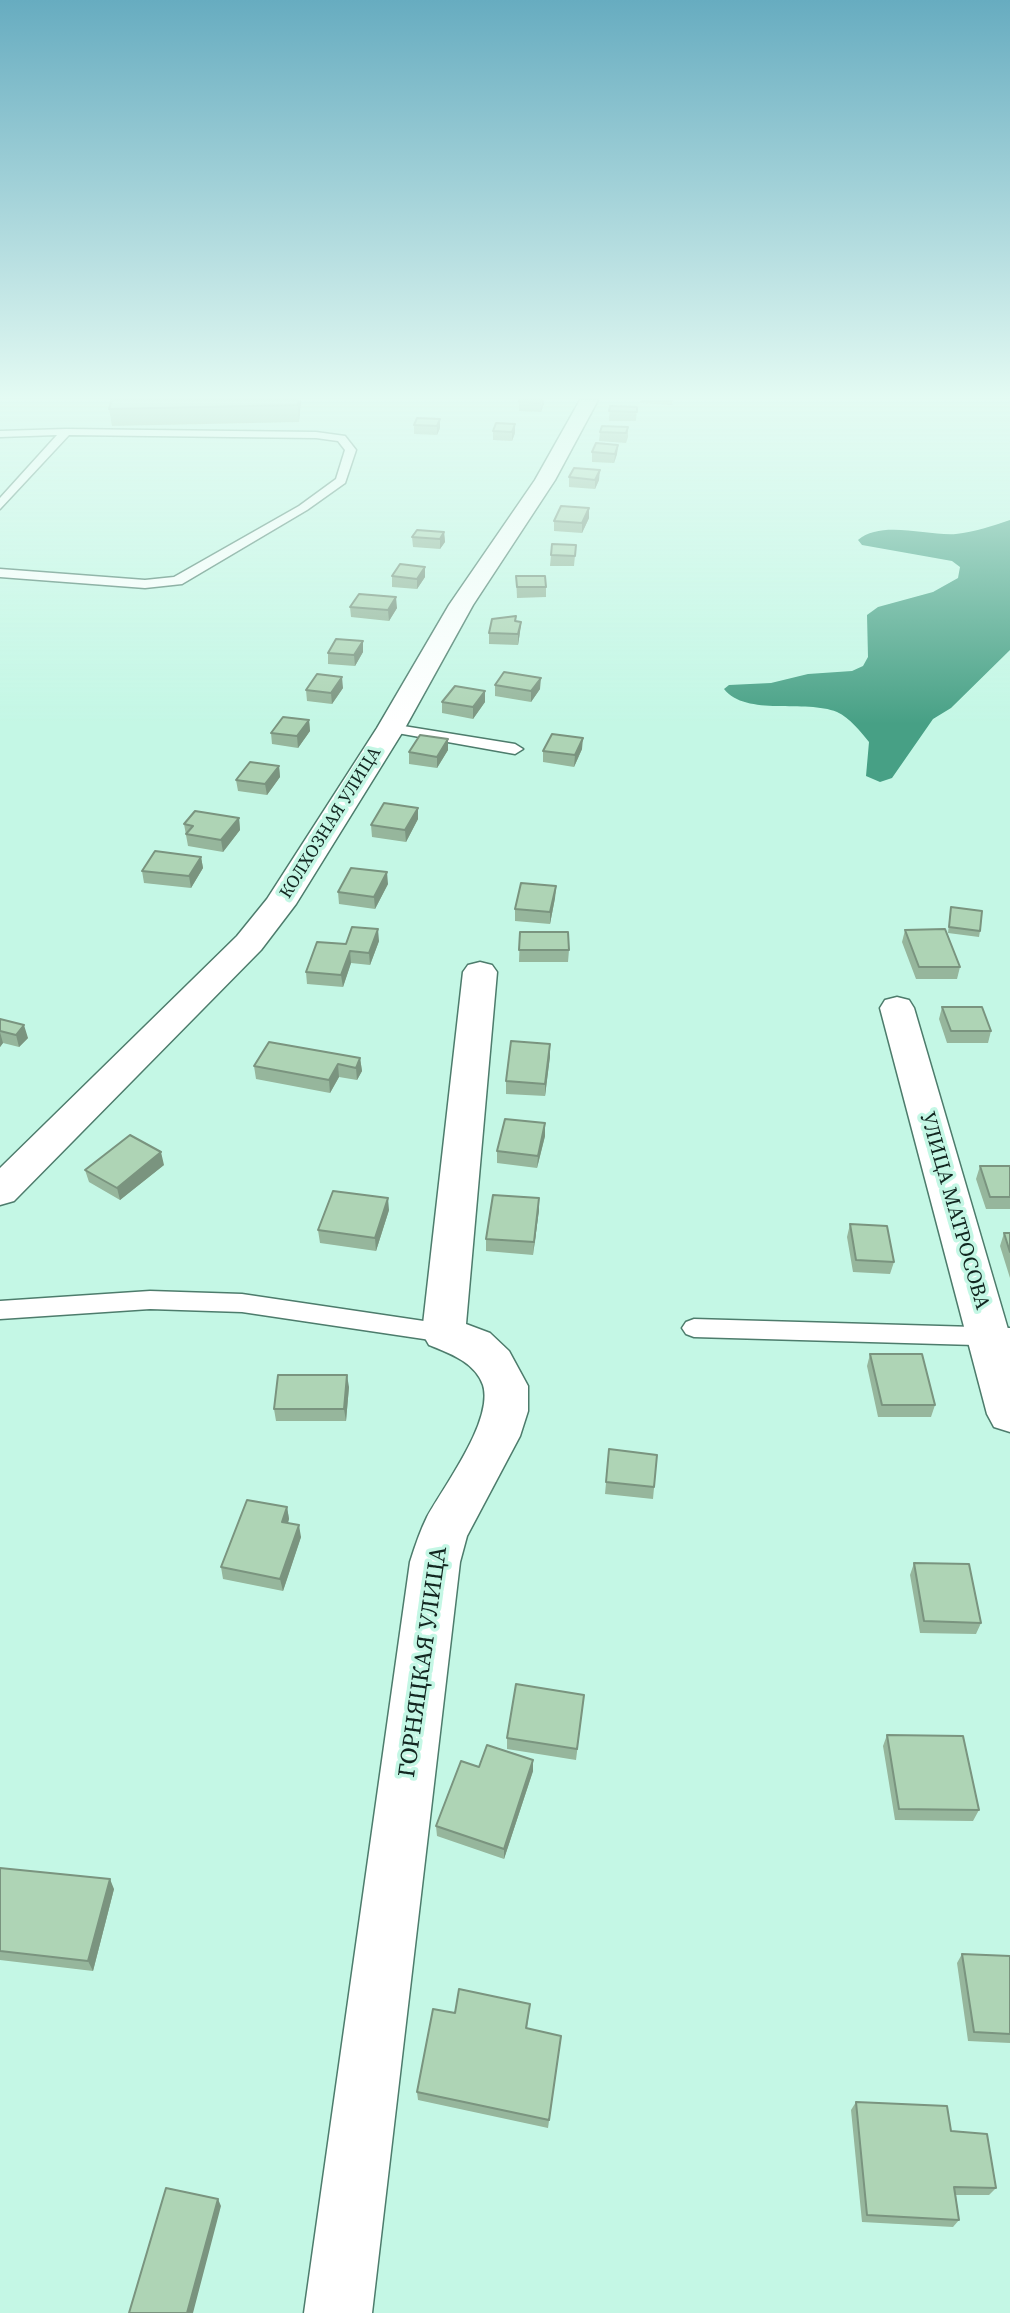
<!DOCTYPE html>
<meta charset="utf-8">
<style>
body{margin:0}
canvas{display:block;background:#c4f7e5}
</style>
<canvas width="1010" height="2313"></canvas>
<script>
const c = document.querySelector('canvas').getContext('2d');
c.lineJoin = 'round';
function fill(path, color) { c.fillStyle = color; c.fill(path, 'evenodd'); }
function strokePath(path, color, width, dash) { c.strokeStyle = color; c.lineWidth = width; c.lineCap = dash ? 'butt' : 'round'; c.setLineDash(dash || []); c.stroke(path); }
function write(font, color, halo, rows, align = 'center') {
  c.font = font + ' "Source Serif 4",serif'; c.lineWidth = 7; c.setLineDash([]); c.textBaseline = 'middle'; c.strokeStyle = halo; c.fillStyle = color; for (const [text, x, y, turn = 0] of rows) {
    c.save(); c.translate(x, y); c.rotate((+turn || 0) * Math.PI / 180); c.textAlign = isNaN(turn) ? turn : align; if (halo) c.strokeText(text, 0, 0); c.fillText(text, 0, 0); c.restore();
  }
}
const water = new Path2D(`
 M 1010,520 L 1010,650 L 951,708 L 933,719 L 892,778 L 880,782 L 866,776 L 869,742 C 860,731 850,718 837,712 C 806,699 746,717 724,689 L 729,685 L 771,683 L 808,674 L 852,671 L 863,666 L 868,657 L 867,615 L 878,607 L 933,592 L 958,578 L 960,567 L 952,561 L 862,545 L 858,540 C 881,520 927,536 956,534 C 975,532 992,526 1010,520 Z`);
const service = new Path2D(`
 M 66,429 L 316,432 L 345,436 L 356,450 L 345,483 L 307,510 L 182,584 L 145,588 L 0,577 L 0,569 L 145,580 L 174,577 L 299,506 L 336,479 L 345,450 L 338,441 L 316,438 L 69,435 L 0,509 L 0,498 L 57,435 L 0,437 L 0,431 Z
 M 391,724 L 515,744 L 523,749 L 515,754 L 386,731 L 386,725 Z
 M 150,1291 L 242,1294 L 444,1324 L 452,1327 L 456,1333 L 452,1339 L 444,1342 L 242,1312 L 150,1309 L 0,1319 L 0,1301 Z
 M 694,1319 L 1010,1328 L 1010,1346 L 694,1337 L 686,1334 L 682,1328 L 686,1322 Z`);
const minor = new Path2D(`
 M 580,400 L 598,400 L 555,480 L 473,605 L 405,728 L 296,904 L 261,950 L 14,1201 L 0,1205 L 0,1168 L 237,936 L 267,899 L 377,728 L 449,605 L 535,480 Z
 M 480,962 L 492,965 L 497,972 L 466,1324 L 490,1333 L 509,1351 L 528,1386 L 528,1411 L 520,1436 L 467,1536 L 460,1562 L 372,2313 L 304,2313 L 410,1562 C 415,1546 420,1531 427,1517 C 444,1486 494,1420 483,1385 C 475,1362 449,1353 429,1345 L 422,1333 L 463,972 L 468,965 Z
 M 897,997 L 909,1000 L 914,1008 L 1010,1336 L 1010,1432 L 994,1427 L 987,1414 L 880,1008 L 885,1000 Z`);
const wall = new Path2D(`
 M 112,400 L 301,400 L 299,422 L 112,426 L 109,409 Z
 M 641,400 L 673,400 L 672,405 L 640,403 Z
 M 519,402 L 544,404 L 541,412 L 519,411 Z
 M 610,406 L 637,407 L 636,421 L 609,421 Z
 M 440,419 L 440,428 L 437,435 L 414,434 L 414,425 Z
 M 496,423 L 515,433 L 512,441 L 493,440 L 493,431 Z
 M 628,427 L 628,437 L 626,443 L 599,441 L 600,432 Z
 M 618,445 L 617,454 L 614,463 L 592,462 L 592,452 Z
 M 569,477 L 599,480 L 595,489 L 569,487 Z
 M 589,508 L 589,518 L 582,533 L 554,531 L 554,521 Z
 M 444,532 L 445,542 L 440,549 L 413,547 L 412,537 Z
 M 576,545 L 574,566 L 550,566 L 551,555 Z
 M 392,576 L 425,577 L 417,589 L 392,587 Z
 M 516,576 L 546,587 L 546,597 L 517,598 Z
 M 350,607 L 397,608 L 389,621 L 351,617 Z
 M 516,621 L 521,622 L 520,632 L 518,645 L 489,644 L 489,633 Z
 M 363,652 L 355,666 L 328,664 L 328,653 Z
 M 495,685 L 540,689 L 531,702 L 495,696 Z
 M 343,688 L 332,704 L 307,701 L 306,690 Z
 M 442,702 L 485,702 L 473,719 L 442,713 Z
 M 309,720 L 310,731 L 298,748 L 272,744 L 271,733 Z
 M 582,749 L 574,767 L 543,762 L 543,751 Z
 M 448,750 L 437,768 L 409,764 L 409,752 Z
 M 279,766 L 280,777 L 267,795 L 238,791 L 236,780 Z
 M 239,818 L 240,830 L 223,852 L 188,846 L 184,824 Z
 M 418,819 L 406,842 L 372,837 L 371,825 Z
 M 201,857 L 203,868 L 191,888 L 144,883 L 142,871 Z
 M 388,884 L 375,909 L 339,904 L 338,892 Z
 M 556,886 L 555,898 L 550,924 L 515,921 L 515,909 Z
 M 951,907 L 980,931 L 979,937 L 948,933 Z
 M 905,930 L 960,967 L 957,979 L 916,979 L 902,942 Z
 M 520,932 L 569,950 L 568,962 L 519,962 Z
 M 379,941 L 370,965 L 351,963 L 343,987 L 307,984 L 306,972 L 346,944 Z
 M 942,1007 L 991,1031 L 988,1043 L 947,1043 L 939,1019 Z
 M 0,1019 L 28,1038 L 19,1047 L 3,1043 L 0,1047 Z
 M 550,1056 L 545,1096 L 506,1094 L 506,1081 Z
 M 360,1058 L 362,1071 L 357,1080 L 339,1077 L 330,1093 L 256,1079 L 254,1066 Z
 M 545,1123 L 545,1136 L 537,1168 L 497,1163 L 497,1151 Z
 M 164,1165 L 120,1200 L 89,1182 L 85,1170 Z
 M 980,1166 L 1010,1166 L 1010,1209 L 986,1209 L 976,1179 Z
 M 539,1198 L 539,1210 L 533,1255 L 486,1251 L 486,1239 Z
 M 389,1210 L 376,1251 L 320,1243 L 318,1230 Z
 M 850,1224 L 894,1262 L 890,1274 L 853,1272 L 847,1237 Z
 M 1004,1233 L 1010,1233 L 1010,1278 L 1000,1246 Z
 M 870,1354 L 935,1405 L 931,1417 L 878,1417 L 867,1366 Z
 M 349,1387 L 346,1421 L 276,1421 L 274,1409 Z
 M 609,1449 L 657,1455 L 653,1499 L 605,1494 Z
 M 287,1507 L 289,1519 L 288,1523 L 301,1537 L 283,1591 L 223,1579 L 221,1567 Z
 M 914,1563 L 981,1623 L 976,1634 L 920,1633 L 910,1575 Z
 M 584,1695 L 576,1760 L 507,1749 L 507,1738 Z
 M 887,1735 L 979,1810 L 973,1821 L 895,1820 L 883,1746 Z
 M 479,1767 L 533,1771 L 504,1859 L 437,1836 L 436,1826 Z
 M 0,1868 L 114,1889 L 93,1971 L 0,1960 Z
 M 962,1954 L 1010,1956 L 1010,2043 L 968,2041 L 957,1963 Z
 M 530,2004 L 527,2028 L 560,2044 L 548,2128 L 418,2100 L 417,2092 L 455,2013 Z
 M 856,2102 L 951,2131 L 996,2188 L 989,2195 L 956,2195 L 959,2220 L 953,2227 L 862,2222 L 851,2110 Z`);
const shadedWall = new Path2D(`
 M 298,400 L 301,400 L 299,422 L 298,405 Z
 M 542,400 L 544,400 L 544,404 L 541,412 Z
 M 440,419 L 440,428 L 437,435 L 437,426 Z
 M 515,424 L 515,433 L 512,441 L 512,432 Z
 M 618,445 L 617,454 L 614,463 L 615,454 Z
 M 600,470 L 599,480 L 595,489 L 595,480 Z
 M 589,508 L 589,518 L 582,533 L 582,523 Z
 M 444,532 L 445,542 L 440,549 L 440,539 Z
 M 425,567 L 425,577 L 417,589 L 417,579 Z
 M 396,597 L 397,608 L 389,621 L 388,610 Z
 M 521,622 L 520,632 L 518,645 L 518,634 Z
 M 363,641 L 363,652 L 355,666 L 354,655 Z
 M 342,677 L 343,688 L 332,704 L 331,693 Z
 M 541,678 L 540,689 L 531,702 L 531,691 Z
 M 485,691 L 485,702 L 473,719 L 473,707 Z
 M 309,720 L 310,731 L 298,748 L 297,736 Z
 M 583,738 L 582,749 L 574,767 L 575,755 Z
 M 448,739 L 448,750 L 437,768 L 437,757 Z
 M 279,766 L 280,777 L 267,795 L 265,784 Z
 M 418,808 L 418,819 L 406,842 L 405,830 Z
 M 239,818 L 240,830 L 223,852 L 221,840 Z
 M 201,857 L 203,868 L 191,888 L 189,876 Z
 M 387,872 L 388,884 L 375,909 L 374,897 Z
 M 556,886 L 555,898 L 550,924 L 550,912 Z
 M 378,929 L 379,941 L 370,965 L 369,953 Z
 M 350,951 L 351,963 L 343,987 L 341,975 Z
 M 24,1025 L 28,1038 L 19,1047 L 16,1035 Z
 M 0,1032 L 3,1043 L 0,1047 Z
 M 550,1044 L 550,1056 L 545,1096 L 545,1084 Z
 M 360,1058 L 362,1071 L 357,1080 L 356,1068 Z
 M 338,1064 L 339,1077 L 330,1093 L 329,1080 Z
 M 545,1123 L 545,1136 L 537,1168 L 538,1156 Z
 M 161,1152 L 164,1165 L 120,1200 L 117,1188 Z
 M 388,1198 L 389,1210 L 376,1251 L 375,1238 Z
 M 539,1198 L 539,1210 L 533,1255 L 534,1242 Z
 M 347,1375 L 349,1387 L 346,1421 L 344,1409 Z
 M 287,1507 L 289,1519 L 284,1534 L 282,1522 Z
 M 299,1525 L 301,1537 L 283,1591 L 280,1579 Z
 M 533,1760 L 533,1771 L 504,1859 L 504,1849 Z
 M 110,1879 L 114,1889 L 93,1971 L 88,1961 Z
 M 218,2199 L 221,2206 L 193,2313 L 187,2313 Z`);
const building = new Path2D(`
 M 112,400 L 298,400 L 298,405 L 109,409 Z
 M 520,400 L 542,400 L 541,403 L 519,402 Z
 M 610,406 L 637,407 L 637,412 L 609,411 Z
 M 417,418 L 440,419 L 437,426 L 414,425 Z
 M 496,423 L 515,424 L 512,432 L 493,431 Z
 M 602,426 L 628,427 L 626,433 L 600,432 Z
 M 596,443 L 618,445 L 615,454 L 592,452 Z
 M 574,468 L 600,470 L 595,480 L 569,477 Z
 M 561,506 L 589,508 L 582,523 L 554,521 Z
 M 417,530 L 444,532 L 440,539 L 412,537 Z
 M 552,544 L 576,545 L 575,556 L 551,555 Z
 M 400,564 L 425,567 L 417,579 L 392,576 Z
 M 516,576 L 545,576 L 546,587 L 517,587 Z
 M 359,594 L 396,597 L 388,610 L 350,607 Z
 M 516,616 L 515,621 L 521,622 L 518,634 L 489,633 L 492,619 Z
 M 336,639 L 363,641 L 354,655 L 328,653 Z
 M 504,672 L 541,678 L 531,691 L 495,685 Z
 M 317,674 L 342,677 L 331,693 L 306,690 Z
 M 455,686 L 485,691 L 473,707 L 442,702 Z
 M 283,717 L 309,720 L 297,736 L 271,733 Z
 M 552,734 L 583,738 L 575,755 L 543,751 Z
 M 420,735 L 448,739 L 437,757 L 409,752 Z
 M 250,762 L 279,766 L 265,784 L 236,780 Z
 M 384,803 L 418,808 L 405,830 L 371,825 Z
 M 195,811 L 239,818 L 221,840 L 186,834 L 193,826 L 184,824 Z
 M 155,851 L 201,857 L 189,876 L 142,871 Z
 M 351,868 L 387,872 L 374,897 L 338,892 Z
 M 521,883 L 556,886 L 550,912 L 515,909 Z
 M 951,907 L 982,911 L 980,931 L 949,927 Z
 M 352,927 L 378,929 L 369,953 L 350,951 L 341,975 L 306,972 L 317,942 L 346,944 Z
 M 945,929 L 960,967 L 919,967 L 905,930 Z
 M 520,932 L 568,932 L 569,950 L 519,950 Z
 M 942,1007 L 982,1007 L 991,1031 L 951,1031 Z
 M 0,1019 L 24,1025 L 16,1035 L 0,1031 Z
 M 511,1041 L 550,1044 L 545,1084 L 506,1081 Z
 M 269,1042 L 360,1058 L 356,1068 L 338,1064 L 329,1080 L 254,1066 Z
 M 505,1119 L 545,1123 L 538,1156 L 497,1151 Z
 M 130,1135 L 161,1152 L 117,1188 L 85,1170 Z
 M 980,1166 L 1010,1166 L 1010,1197 L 990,1197 Z
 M 333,1191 L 388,1198 L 375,1238 L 318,1230 Z
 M 493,1195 L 539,1198 L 534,1242 L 486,1239 Z
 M 850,1224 L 887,1226 L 894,1262 L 856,1260 Z
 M 1004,1233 L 1010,1233 L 1010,1252 Z
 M 870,1354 L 922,1354 L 935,1405 L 882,1405 Z
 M 278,1375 L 347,1375 L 344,1409 L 274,1409 Z
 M 609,1449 L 657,1455 L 654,1487 L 606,1482 Z
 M 247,1500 L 287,1507 L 282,1522 L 299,1525 L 280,1579 L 221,1567 Z
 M 914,1563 L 969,1564 L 981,1623 L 924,1621 Z
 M 516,1684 L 584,1695 L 577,1749 L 507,1738 Z
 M 887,1735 L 963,1736 L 979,1810 L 899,1809 Z
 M 487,1745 L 533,1760 L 504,1849 L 436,1826 L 461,1761 L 479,1767 Z
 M 0,1868 L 110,1879 L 88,1961 L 0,1951 Z
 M 962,1954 L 1010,1956 L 1010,2034 L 974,2032 Z
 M 459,1989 L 530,2004 L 526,2028 L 561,2036 L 549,2120 L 417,2092 L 433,2009 L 455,2013 Z
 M 856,2102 L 947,2106 L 951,2131 L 987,2134 L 996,2188 L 954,2187 L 959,2220 L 867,2215 Z
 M 166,2188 L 218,2199 L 187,2313 L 129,2313 Z`);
const farStreetnames = [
 ["КОЛХОЗНАЯ УЛИЦА",331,823,-58]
];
const streetNames = [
 ["УЛИЦА МАТРОСОВА",954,1211,74]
];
const nearStreetnames = [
 ["ГОРНЯЦКАЯ УЛИЦА",424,1662,-82]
];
fill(water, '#47a085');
strokePath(service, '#4d7c6c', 3);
strokePath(minor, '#4d7c6c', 3);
fill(service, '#fff');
fill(minor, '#fff');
fill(wall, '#96b69c');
fill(shadedWall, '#7a947f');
fill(building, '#aed4b5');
strokePath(building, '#7a947f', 2);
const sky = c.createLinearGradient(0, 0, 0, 724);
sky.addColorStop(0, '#67acc0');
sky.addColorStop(0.55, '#e4fbf3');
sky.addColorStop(1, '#e4fbf300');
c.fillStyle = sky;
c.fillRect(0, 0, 1010, 724);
write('18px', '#122620', '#c4f7e5', farStreetnames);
write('21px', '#122620', '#c4f7e5', streetNames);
write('24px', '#122620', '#c4f7e5', nearStreetnames);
</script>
